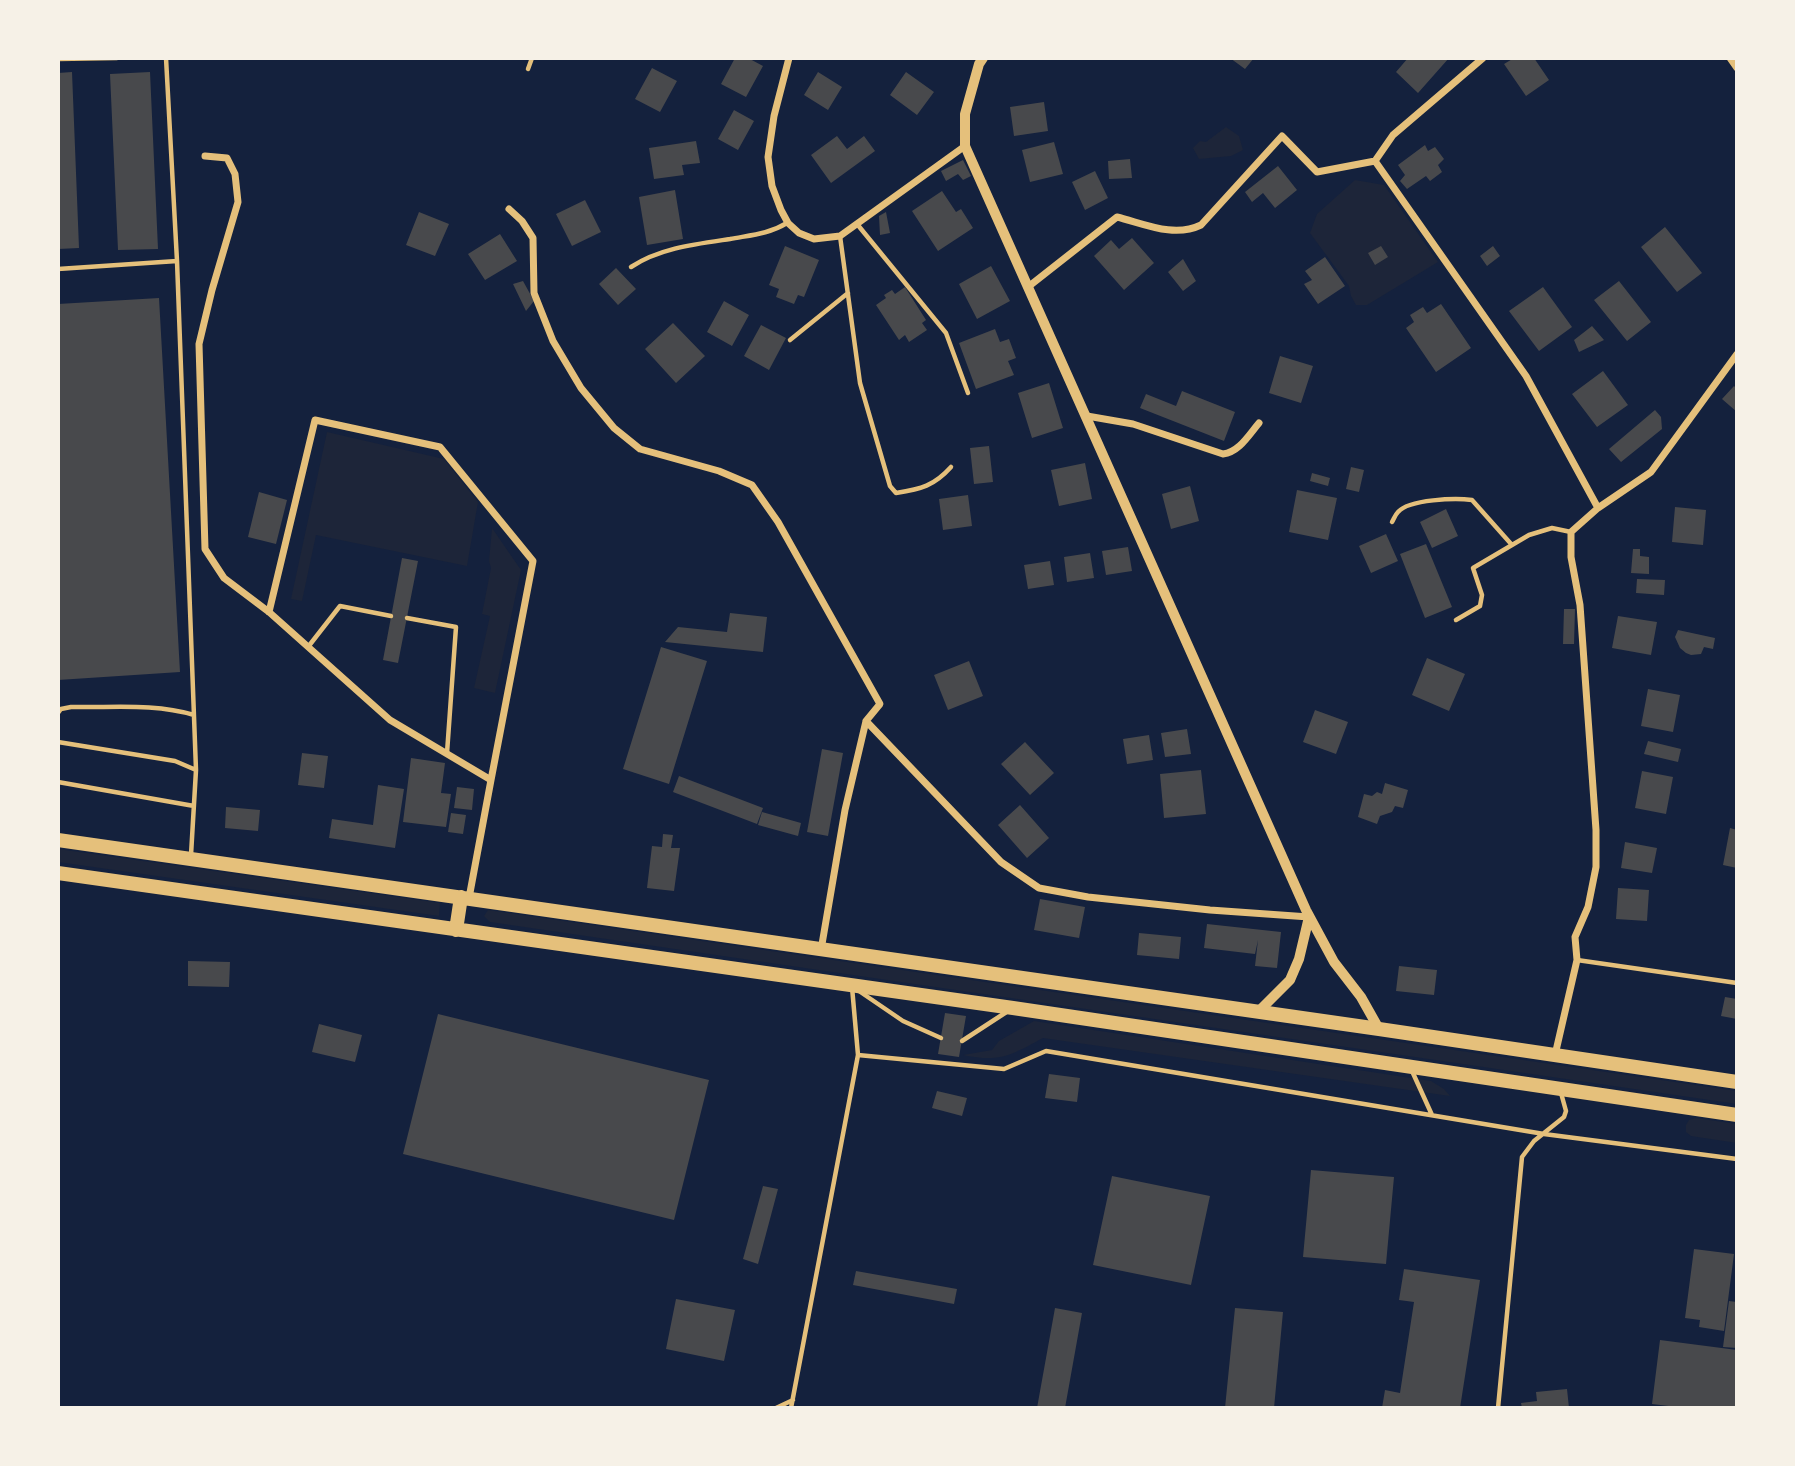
<!DOCTYPE html>
<style>
body{margin:0}
#map{position:relative;width:1795px;height:1466px;overflow:hidden;background:#14213d;font-family:Signika,sans-serif}
canvas{display:block}
.frame{position:absolute;inset:0;border:60px solid #f6f1e7;pointer-events:none}
</style>
<div id="map">
<canvas width="1795" height="1466"></canvas>
<div class="frame"></div>
</div>
<script>
const c = document.querySelector('canvas').getContext('2d');
c.lineJoin = 'round';
function fill(path, color) { c.fillStyle = color; c.fill(path, 'evenodd'); }
function strokePath(path, color, width, dash) { c.strokeStyle = color; c.lineWidth = width; c.lineCap = dash ? 'butt' : 'round'; c.setLineDash(dash || []); c.stroke(path); }
const green = new Path2D(`
 M 1226,127 L 1239,136 L 1243,150 L 1231,156 L 1199,159 L 1193,148 L 1200,141 L 1206,142 Z
 M 1355,180 L 1384,185 L 1438,262 L 1367,305 L 1356,305 L 1351,296 L 1349,286 L 1310,233 L 1317,214 Z
 M 327,432 L 444,459 L 478,502 L 467,566 L 316,535 L 302,601 L 291,599 Z
 M 492,528 L 521,570 L 495,693 L 474,688 L 490,616 L 482,614 L 491,568 L 489,561 Z
 M 58,849 L 440,903 L 439,916 L 58,862 Z
 M 488,910 L 1737,1091 L 1737,1104 L 490,922 L 484,916 Z
 M 1034,1021 L 1431,1081 L 1444,1089 L 1450,1096 L 1043,1038 C 1011,1055 1001,1063 963,1055 L 992,1050 L 999,1041 Z
 M 1696,1118 L 1737,1124 L 1737,1143 L 1691,1136 L 1686,1132 L 1686,1125 L 1689,1120 Z`);
const building = new Path2D(`
 M 735,58 L 748,58 L 763,66 L 746,97 L 721,84 Z
 M 1230,58 L 1254,58 L 1245,69 Z
 M 1408,58 L 1449,58 L 1418,93 L 1396,72 Z
 M 1514,58 L 1534,58 L 1549,80 L 1526,96 L 1504,64 Z
 M 652,68 L 677,81 L 660,112 L 635,99 Z
 M 72,72 L 79,248 L 58,249 L 58,73 Z
 M 150,72 L 158,249 L 118,250 L 110,74 Z
 M 818,72 L 842,87 L 828,110 L 804,95 Z
 M 906,72 L 934,92 L 917,115 L 890,95 Z
 M 1044,102 L 1048,131 L 1014,136 L 1010,107 Z
 M 734,110 L 754,121 L 738,150 L 718,139 Z
 M 837,136 L 847,149 L 864,136 L 875,151 L 831,183 L 811,155 Z
 M 696,141 L 700,163 L 682,165 L 684,175 L 654,179 L 649,148 Z
 M 1054,142 L 1063,174 L 1030,182 L 1022,150 Z
 M 1425,145 L 1428,151 L 1435,147 L 1444,159 L 1438,165 L 1442,172 L 1430,181 L 1426,176 L 1407,189 L 1400,181 L 1405,175 L 1398,165 Z
 M 1130,159 L 1132,178 L 1109,179 L 1108,161 Z
 M 963,160 L 971,176 L 963,180 L 958,174 L 946,181 L 941,171 Z
 M 1278,166 L 1297,190 L 1275,208 L 1263,193 L 1252,202 L 1245,192 Z
 M 1095,171 L 1108,198 L 1085,210 L 1072,182 Z
 M 675,190 L 683,239 L 647,245 L 639,197 Z
 M 942,191 L 956,212 L 961,209 L 973,228 L 938,251 L 912,211 Z
 M 585,200 L 601,232 L 572,246 L 556,214 Z
 M 419,212 L 449,224 L 435,256 L 406,245 Z
 M 886,212 L 890,233 L 880,235 L 879,216 Z
 M 1665,227 L 1702,273 L 1677,292 L 1641,247 Z
 M 500,234 L 517,261 L 485,280 L 468,254 Z
 M 1132,238 L 1154,263 L 1124,290 L 1094,256 L 1111,240 L 1119,249 Z
 M 785,246 L 819,260 L 804,297 L 798,295 L 794,304 L 776,297 L 779,289 L 769,285 Z
 M 1381,246 L 1388,257 L 1375,265 L 1368,253 Z
 M 1493,246 L 1500,256 L 1487,266 L 1480,256 Z
 M 1325,257 L 1345,286 L 1318,304 L 1304,284 L 1312,280 L 1305,271 Z
 M 1183,259 L 1196,281 L 1183,291 L 1168,272 Z
 M 991,266 L 1010,301 L 977,319 L 959,284 Z
 M 616,268 L 636,289 L 618,305 L 599,284 Z
 M 523,281 L 534,301 L 526,311 L 513,284 Z
 M 1619,281 L 1651,322 L 1627,341 L 1594,300 Z
 M 905,287 L 926,320 L 922,323 L 927,330 L 909,342 L 905,335 L 899,340 L 876,305 L 886,298 L 884,295 L 892,290 L 895,294 Z
 M 1543,287 L 1572,327 L 1539,351 L 1509,311 Z
 M 159,298 L 180,672 L 58,680 L 58,304 Z
 M 724,301 L 749,315 L 732,346 L 707,332 Z
 M 1441,304 L 1471,348 L 1436,372 L 1406,328 L 1414,322 L 1410,315 L 1423,307 L 1427,313 Z
 M 673,323 L 705,356 L 676,383 L 645,349 Z
 M 761,325 L 786,338 L 769,370 L 744,356 Z
 M 1592,326 L 1604,340 L 1579,352 L 1574,340 Z
 M 995,329 L 1000,342 L 1009,339 L 1016,358 L 1008,361 L 1014,375 L 976,389 L 959,343 Z
 M 1280,356 L 1313,366 L 1301,403 L 1269,393 Z
 M 1603,371 L 1628,405 L 1597,427 L 1572,394 Z
 M 1049,383 L 1063,428 L 1032,438 L 1018,393 Z
 M 1734,386 L 1737,389 L 1737,412 L 1722,399 Z
 M 1182,391 L 1235,412 L 1224,441 L 1140,408 L 1146,394 L 1176,406 Z
 M 1655,410 L 1661,417 L 1662,429 L 1621,462 L 1609,449 Z
 M 989,446 L 993,482 L 974,484 L 970,448 Z
 M 1085,463 L 1092,499 L 1059,506 L 1051,470 Z
 M 1351,467 L 1364,470 L 1359,492 L 1346,489 Z
 M 1312,473 L 1330,478 L 1328,486 L 1310,481 Z
 M 1190,486 L 1199,521 L 1171,529 L 1162,494 Z
 M 1297,490 L 1337,498 L 1328,540 L 1289,532 Z
 M 259,492 L 287,500 L 276,544 L 248,537 Z
 M 968,495 L 972,526 L 943,530 L 939,499 Z
 M 1675,507 L 1706,510 L 1703,545 L 1672,542 Z
 M 1446,509 L 1458,536 L 1432,548 L 1420,522 Z
 M 1386,534 L 1398,561 L 1371,573 L 1359,546 Z
 M 1426,544 L 1452,607 L 1425,618 L 1400,554 Z
 M 1128,547 L 1132,571 L 1106,575 L 1102,551 Z
 M 1633,549 L 1640,549 L 1640,556 L 1649,557 L 1649,574 L 1631,573 Z
 M 1090,553 L 1094,578 L 1067,582 L 1064,557 Z
 M 402,558 L 418,561 L 398,663 L 383,660 Z
 M 1050,561 L 1054,585 L 1028,589 L 1024,565 Z
 M 1637,579 L 1665,580 L 1664,595 L 1636,593 Z
 M 1564,609 L 1575,609 L 1574,644 L 1563,644 Z
 M 730,613 L 767,617 L 763,652 L 665,642 L 678,627 L 727,632 Z
 M 1618,616 L 1657,622 L 1651,655 L 1612,648 Z
 M 1678,630 L 1715,638 L 1713,649 L 1704,647 L 1701,654 L 1691,655 L 1686,653 L 1680,648 L 1675,637 Z
 M 661,647 L 707,661 L 669,784 L 623,769 Z
 M 1427,658 L 1465,674 L 1449,711 L 1412,695 Z
 M 969,661 L 983,696 L 948,710 L 934,675 Z
 M 1648,689 L 1680,695 L 1673,732 L 1641,726 Z
 M 1315,710 L 1348,722 L 1336,754 L 1303,742 Z
 M 1187,729 L 1191,754 L 1165,757 L 1161,733 Z
 M 1149,735 L 1153,760 L 1127,764 L 1123,739 Z
 M 1648,741 L 1681,749 L 1678,762 L 1644,754 Z
 M 1025,742 L 1054,773 L 1030,795 L 1001,764 Z
 M 822,749 L 843,753 L 828,836 L 807,832 Z
 M 302,753 L 328,756 L 324,788 L 298,785 Z
 M 411,758 L 445,763 L 441,793 L 451,794 L 446,827 L 403,822 Z
 M 1201,770 L 1206,814 L 1164,818 L 1160,774 Z
 M 1642,771 L 1673,777 L 1666,814 L 1635,808 Z
 M 679,776 L 763,808 L 757,824 L 673,792 Z
 M 1385,783 L 1408,790 L 1403,808 L 1395,806 L 1392,812 L 1380,816 L 1377,824 L 1358,817 L 1364,794 L 1372,796 L 1377,792 L 1382,794 Z
 M 378,785 L 404,789 L 395,848 L 329,838 L 332,819 L 373,825 Z
 M 457,787 L 474,789 L 472,810 L 454,808 Z
 M 1020,805 L 1049,838 L 1027,858 L 998,825 Z
 M 226,807 L 260,810 L 258,831 L 225,828 Z
 M 762,812 L 801,823 L 798,836 L 758,825 Z
 M 451,813 L 466,815 L 463,834 L 448,832 Z
 M 1730,828 L 1737,830 L 1737,868 L 1723,865 Z
 M 663,834 L 673,835 L 671,848 L 680,848 L 674,891 L 647,888 L 652,846 L 662,847 Z
 M 1625,842 L 1657,848 L 1652,873 L 1621,868 Z
 M 1618,888 L 1649,890 L 1647,921 L 1616,919 Z
 M 1040,899 L 1085,907 L 1079,938 L 1034,930 Z
 M 1207,924 L 1281,932 L 1277,968 L 1255,966 L 1258,940 L 1255,954 L 1204,948 Z
 M 1139,933 L 1181,937 L 1179,959 L 1137,955 Z
 M 188,961 L 230,962 L 229,987 L 188,986 Z
 M 1399,966 L 1437,970 L 1434,995 L 1396,991 Z
 M 1725,997 L 1737,999 L 1737,1019 L 1721,1016 Z
 M 945,1013 L 966,1016 L 959,1057 L 938,1054 Z
 M 438,1014 L 709,1080 L 674,1220 L 403,1154 Z
 M 319,1024 L 362,1035 L 355,1062 L 312,1052 Z
 M 1049,1074 L 1080,1078 L 1077,1102 L 1045,1098 Z
 M 937,1091 L 967,1098 L 962,1116 L 932,1108 Z
 M 1311,1170 L 1394,1177 L 1386,1264 L 1303,1257 Z
 M 1112,1176 L 1210,1196 L 1191,1285 L 1093,1265 Z
 M 763,1186 L 778,1189 L 758,1264 L 743,1259 Z
 M 1694,1249 L 1734,1254 L 1724,1331 L 1699,1327 L 1700,1320 L 1685,1318 Z
 M 1404,1269 L 1480,1280 L 1460,1408 L 1382,1408 L 1385,1390 L 1400,1393 L 1414,1302 L 1399,1300 Z
 M 856,1271 L 957,1289 L 954,1304 L 853,1285 Z
 M 676,1299 L 735,1310 L 724,1361 L 666,1349 Z
 M 1729,1301 L 1737,1302 L 1737,1348 L 1723,1347 Z
 M 1055,1308 L 1082,1313 L 1065,1408 L 1037,1408 Z
 M 1235,1308 L 1283,1312 L 1274,1408 L 1225,1408 Z
 M 1660,1340 L 1737,1350 L 1737,1408 L 1685,1408 L 1652,1404 Z
 M 1567,1389 L 1569,1408 L 1522,1408 L 1521,1403 L 1537,1401 L 1536,1392 Z`);
const service = new Path2D(`
 M 166,58 L 177,261 L 196,770 L 191,855
 M 58,59 L 117,58
 M 528,69 L 532,58
 M 857,224 L 946,333 L 968,393
 M 840,236 L 860,383 L 890,486 L 896,493 C 921,489 934,486 951,467
 M 631,267 C 660,248 696,244 730,239 C 751,235 769,234 787,223
 M 58,269 L 177,261
 M 790,340 L 848,293
 M 1392,522 C 1394,519 1395,515 1398,512 C 1409,499 1456,498 1472,500 L 1512,545
 M 407,618 L 456,627 L 447,753
 M 1456,620 L 1480,606 L 1482,595 L 1473,568 L 1529,535 L 1552,528 L 1571,532
 M 308,647 L 340,606 L 391,616
 M 58,713 L 61,709 L 71,707 C 112,708 154,703 194,715
 M 58,742 L 175,761 L 196,770
 M 58,782 L 194,806
 M 1577,960 L 1737,983
 M 859,991 L 903,1021 L 941,1038
 M 962,1041 L 1008,1011
 M 858,1055 L 1004,1069 L 1046,1051 L 1544,1134 L 1737,1159
 M 1412,1071 L 1432,1115
 M 776,1408 L 793,1400
 M 791,1408 L 858,1055 L 852,987
 M 1498,1408 L 1522,1157 L 1534,1141 L 1564,1117 L 1566,1111 L 1561,1093`);
const minor = new Path2D(`
 M 789,58 L 774,116 L 768,157 L 772,186 L 781,210 L 788,223 L 799,233 L 814,239 L 840,236 L 965,146
 M 1730,58 L 1737,68
 M 205,156 L 227,158 L 235,174 L 238,202 L 212,290 L 199,344 L 205,549 L 224,578 L 269,612 L 390,720 L 491,780 L 469,898
 M 1375,161 L 1526,376 L 1598,508
 M 509,209 L 522,221 L 533,238 L 534,293 L 553,341 L 581,388 L 614,428 L 640,449 L 719,471 L 752,485 L 778,522 L 880,704 L 866,721 L 845,810 L 821,950
 M 1028,287 L 1117,217 C 1145,224 1174,238 1201,225 L 1282,136 L 1317,172 L 1375,161 L 1393,135 L 1483,58
 M 1087,416 L 1133,424 L 1223,454 C 1239,452 1248,436 1259,423
 M 269,612 L 315,420 L 440,447 L 533,561 L 491,780
 M 866,721 L 1001,862 L 1039,888 L 1088,897 L 1210,910 L 1309,917
 M 1555,1055 L 1577,960 L 1575,937 L 1588,907 L 1596,867 L 1596,830 L 1580,605 L 1571,557 L 1571,532 L 1598,508 L 1651,472 L 1737,354`);
const tertiary = new Path2D(`
 M 983,58 L 979,64 L 965,114 L 965,146 L 1306,910 L 1334,962 L 1361,997 L 1379,1029
 M 1258,1012 L 1290,980 L 1299,959 L 1309,917`);
const trunk = new Path2D(`
 M 58,840 L 1379,1029 L 1737,1082
 M 58,873 L 1013,1008 L 1737,1115
 M 456,930 L 461,897`);
fill(green, '#1d2539');
fill(building, '#48494c');
strokePath(service, '#e5c07b', 4.5);
strokePath(minor, '#e5c07b', 7);
strokePath(tertiary, '#e5c07b', 10);
strokePath(trunk, '#e5c07b', 14);
</script>
